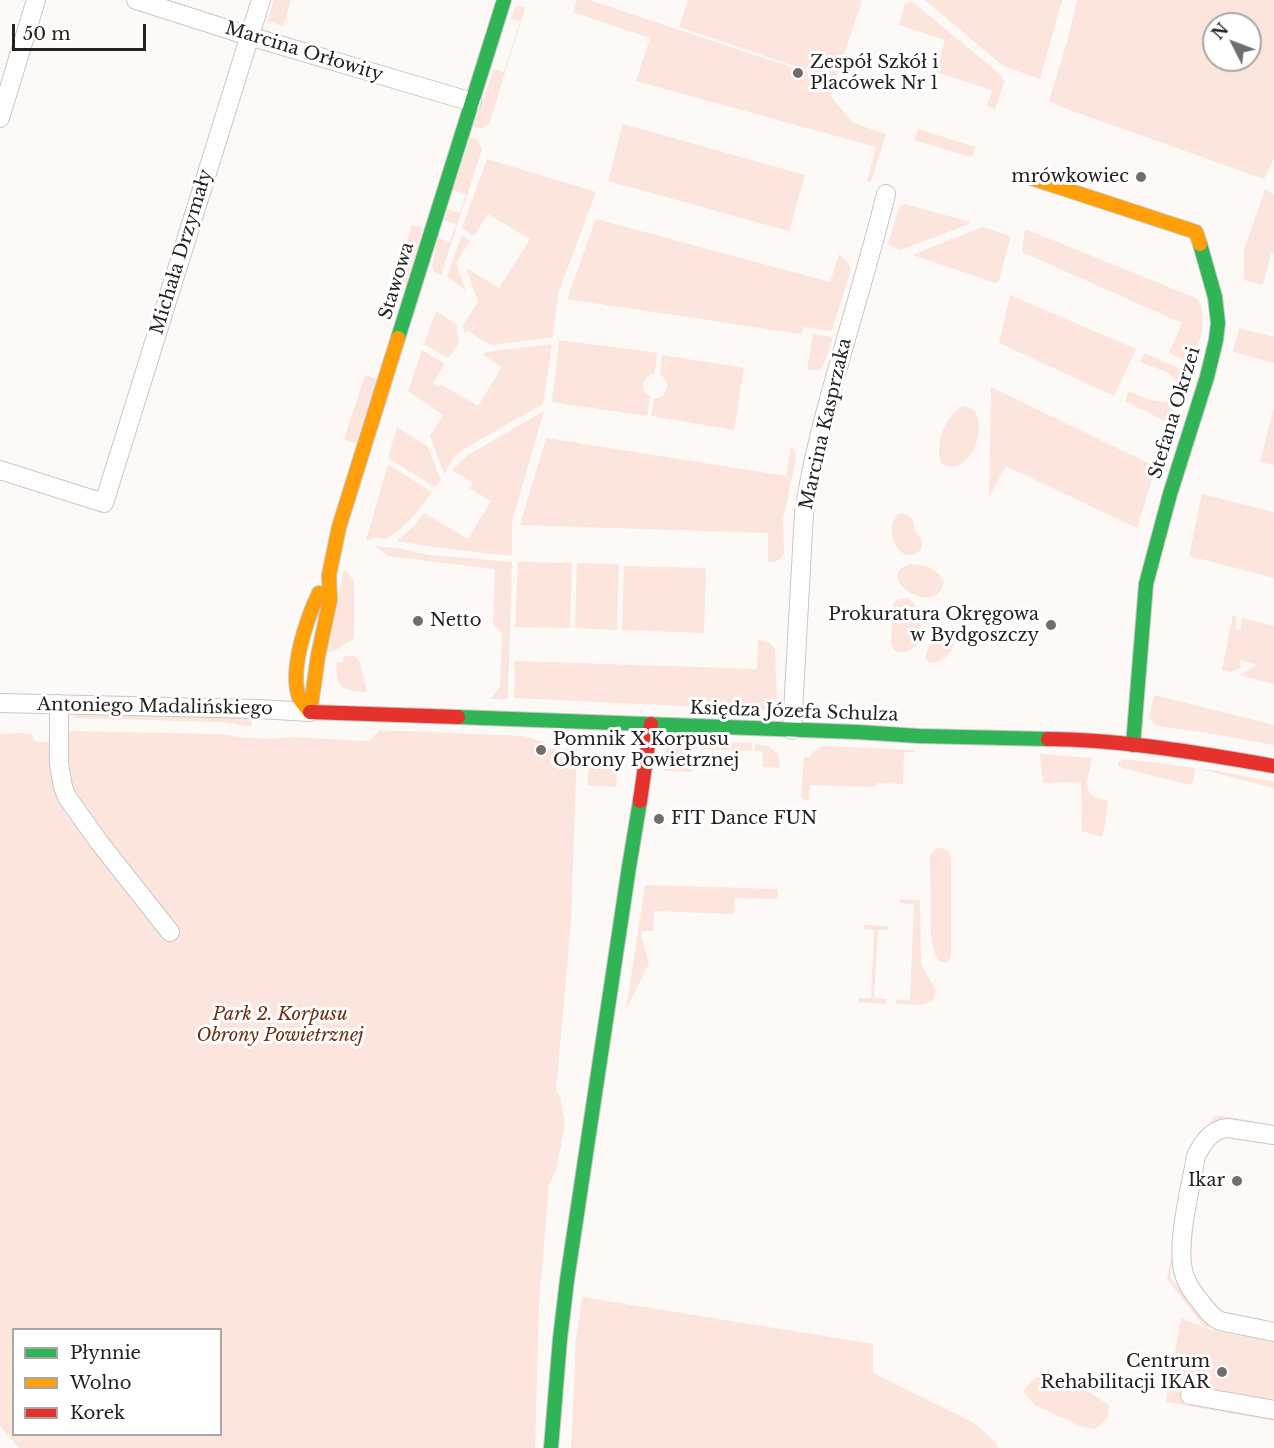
<!DOCTYPE html>
<meta charset="utf-8">
<style>
body{margin:0}
#map{position:relative;width:1274px;height:1448px;overflow:hidden;background:#fcf9f7;font-family:"Libre Baskerville",serif}
canvas{display:block}
.legend{position:absolute;left:12px;top:1328px;width:210px;height:108px;box-sizing:border-box;background:#fff;border:2px solid #a8a7a6;margin:0;padding:8px 10px;list-style:none;font-size:18px;color:#262221}
.legend li{display:flex;align-items:center;gap:12px;height:30px}
.legend b{width:30px;border:2px solid #a8a7a6}
.north{position:absolute;left:1202px;top:12px;width:60px;height:60px;box-sizing:border-box;background:#fff;border:2px solid #a8a7a6;border-radius:50%;rotate:312deg;font-size:16px;font-weight:700;line-height:24px;text-align:center;color:#262221}
.north::after{content:'';display:block;margin:auto;width:21px;height:27px;background:#716d6c;clip-path:polygon(50% 0,100% 100%,50% 72%,0 100%)}
.scale{position:absolute;left:12px;top:24px;width:134px;height:27px;box-sizing:border-box;border:3px solid #262221;border-top:0;padding-left:8px;font-size:18px;line-height:21px;white-space:nowrap;color:#262221;-webkit-text-stroke:4px #fff;paint-order:stroke}
</style>
<div id="map">
<canvas width="1274" height="1448"></canvas>
<ul class="legend">
<li><b style="height:8px;background:#30b455"></b>Płynnie</li>
<li><b style="height:8px;background:#ff9f0a"></b>Wolno</li>
<li><b style="height:8px;background:#e5322d"></b>Korek</li>
</ul>
<div class="north">N</div>
<div class="scale">50 m</div>
</div>
<script>
const c = document.querySelector('canvas').getContext('2d');
c.lineJoin = 'round';
function fill(path, color) { c.fillStyle = color; c.fill(path, 'evenodd'); }
function strokePath(path, color, width, dash) { c.strokeStyle = color; c.lineWidth = width; c.lineCap = dash ? 'butt' : 'round'; c.setLineDash(dash || []); c.stroke(path); }
function write(font, color, halo, rows, align = 'center') {
  c.font = font + ' "Libre Baskerville",serif'; c.lineWidth = 6; c.setLineDash([]); c.textBaseline = 'middle'; c.strokeStyle = halo; c.fillStyle = color; for (const [text, x, y, turn = 0] of rows) {
    c.save(); c.translate(x, y); c.rotate((+turn || 0) * Math.PI / 180); c.textAlign = isNaN(turn) ? turn : align; if (halo) c.strokeText(text, 0, 0); c.fillText(text, 0, 0); c.restore();
  }
}
const green = new Path2D(`
 M 274,0 L 291,0 L 283,26 L 267,21 Z
 M 577,0 L 589,0 L 836,82 L 831,97 L 853,123 L 886,134 L 871,182 L 867,181 L 876,147 L 636,81 L 650,38 L 573,12 Z
 M 688,0 L 858,0 L 862,1 L 835,80 L 679,27 Z
 M 925,0 L 1062,0 L 1040,79 L 1003,66 Z
 M 1077,0 L 1274,0 L 1274,159 L 1264,179 L 1064,108 L 1049,101 L 1069,35 ZM 1214,24 L 1250,24 L 1250,60 L 1214,60 Z
 M 911,2 L 914,3 L 1001,75 L 1004,82 L 995,109 L 987,106 L 992,90 L 936,72 L 945,40 L 899,25 L 905,4 Z
 M 520,6 L 525,8 L 489,124 L 480,129 L 473,126 L 494,69 L 504,72 L 520,21 L 511,19 L 515,7 Z
 M 623,124 L 805,175 L 789,231 L 608,181 Z
 M 918,129 L 975,147 L 972,157 L 914,140 Z
 M 470,138 L 477,139 L 482,149 L 441,275 L 434,271 L 432,266 L 438,238 L 450,242 L 456,224 L 444,220 L 447,209 L 460,213 L 466,194 L 453,190 Z
 M 487,159 L 596,192 L 558,294 L 553,337 L 491,345 L 468,331 L 465,334 L 463,325 L 478,302 L 466,268 L 499,288 L 530,239 L 488,214 L 474,236 L 462,228 Z
 M 1265,189 L 1274,195 L 1274,253 L 1271,253 L 1263,285 L 1244,280 L 1244,250 Z
 M 905,204 L 970,222 L 969,224 L 901,250 L 890,246 L 888,243 L 899,208 L 902,205 Z
 M 596,219 L 830,282 L 839,254 L 848,263 L 851,269 L 832,331 L 804,327 L 801,334 L 567,299 Z
 M 412,225 L 423,228 L 406,284 L 395,280 Z
 M 983,227 L 1007,235 L 1010,238 L 999,281 L 996,283 L 913,255 L 914,254 Z
 M 1025,229 L 1196,298 C 1211,316 1198,345 1192,364 L 1169,353 L 1182,323 L 1022,252 Z
 M 462,235 L 470,241 L 456,263 L 466,291 L 447,276 Z
 M 1010,295 L 1136,349 L 1114,396 L 999,343 Z
 M 436,311 L 456,324 L 459,343 L 448,358 L 424,344 Z
 M 1239,328 L 1274,337 L 1274,363 L 1233,352 Z
 M 813,334 L 833,337 C 830,345 826,367 818,370 C 816,371 810,370 807,370 Z
 M 559,340 L 657,353 L 655,373 L 648,376 L 643,383 L 644,391 L 650,397 L 647,416 L 552,402 Z
 M 552,344 L 543,404 L 462,450 L 451,461 L 444,474 L 430,436 L 443,415 L 408,391 L 422,350 L 445,364 L 433,383 L 439,387 L 440,384 L 478,406 L 502,367 L 483,355 L 486,352 Z
 M 1144,353 L 1190,373 L 1183,390 C 1178,386 1177,381 1173,377 C 1166,370 1150,366 1140,362 Z
 M 662,355 L 744,368 L 734,430 L 651,416 L 654,399 L 663,396 L 668,387 L 666,380 L 660,374 Z
 M 365,375 L 377,379 L 356,443 L 344,439 Z
 M 991,387 L 1156,467 L 1137,528 L 1006,466 L 989,497 Z
 M 1129,391 C 1150,400 1155,403 1178,401 L 1167,422 L 1125,401 Z
 M 964,406 C 969,407 973,408 976,413 C 986,433 968,478 942,464 C 933,446 946,413 964,406 Z
 M 1274,407 L 1274,465 L 1260,462 Z
 M 544,411 L 512,521 L 512,556 L 433,547 L 397,541 L 414,526 L 424,513 L 468,539 L 491,501 L 469,488 L 473,483 L 452,470 L 468,455 Z
 M 397,427 L 428,447 L 441,480 L 435,487 L 388,458 Z
 M 546,438 L 786,476 L 791,446 L 796,454 L 795,462 L 783,520 L 784,553 L 781,558 L 775,562 L 768,562 L 768,533 L 520,525 Z
 M 388,464 L 432,492 C 417,513 408,526 385,539 L 376,537 L 366,541 Z
 M 1202,494 L 1274,512 L 1274,578 L 1189,556 Z
 M 901,513 L 908,515 L 913,520 L 915,531 L 922,541 L 922,548 C 903,571 881,532 898,514 Z
 M 374,546 L 397,548 L 429,555 L 512,562 L 508,699 L 490,699 L 500,687 L 502,634 L 493,623 L 495,569 L 388,556 Z
 M 518,562 L 572,563 L 570,628 L 515,627 Z
 M 577,563 L 619,564 L 617,630 L 575,628 Z
 M 912,564 C 925,565 938,569 944,582 C 936,622 868,573 912,564 Z
 M 624,566 L 706,568 L 704,633 L 622,630 Z
 M 345,570 L 354,581 L 354,638 L 351,641 C 343,643 336,653 328,652 L 343,573 Z
 M 907,598 C 913,601 917,606 919,613 C 923,623 923,644 912,649 C 908,652 902,652 897,652 L 894,650 L 891,644 L 892,609 L 896,600 Z
 M 1233,615 L 1236,616 L 1236,628 L 1241,630 L 1241,618 L 1274,626 L 1274,684 L 1239,675 L 1257,665 L 1240,660 L 1241,668 L 1231,672 L 1222,670 Z
 M 947,630 L 954,634 C 957,648 944,664 929,663 L 925,657 C 927,646 937,635 947,630 Z
 M 758,640 C 766,642 772,642 775,650 L 777,702 L 776,707 L 769,710 L 514,698 L 515,661 L 757,669 Z
 M 352,655 L 357,657 L 360,663 L 367,692 C 343,691 334,688 337,662 L 342,663 L 344,657 Z
 M 1154,695 L 1274,725 L 1274,745 L 1214,734 L 1157,726 L 1149,719 Z
 M 76,715 L 83,715 L 252,718 L 251,727 L 224,722 L 71,718 Z
 M 379,730 L 523,736 L 544,742 L 548,749 L 577,749 L 571,921 L 556,1092 L 560,1096 L 565,1125 L 556,1170 L 549,1185 L 539,1304 L 535,1448 L 19,1448 L 0,1426 L 0,734 L 21,733 L 31,734 L 36,742 L 66,742 L 67,731 L 218,734 L 247,738 L 269,739 L 290,737 L 368,741 L 372,739 ZM 14,1330 L 220,1330 L 220,1434 L 14,1434 Z
 M 677,741 L 698,741 L 698,748 L 693,749 L 692,772 L 665,771 L 662,769 C 660,757 665,746 677,741 Z
 M 701,742 L 752,743 L 752,751 L 701,749 Z
 M 755,744 C 770,745 782,751 779,768 L 763,767 L 762,751 L 755,751 Z
 M 823,746 L 914,750 L 915,752 L 904,752 L 903,784 L 876,783 L 875,787 L 810,785 L 809,800 L 804,800 L 801,797 L 804,756 L 809,758 L 813,752 Z
 M 1040,754 L 1092,758 C 1088,780 1078,797 1108,800 L 1106,821 L 1102,837 L 1082,831 L 1081,782 L 1043,783 Z
 M 590,759 L 613,762 L 612,771 L 617,772 L 616,787 L 587,785 Z
 M 1124,759 L 1219,771 L 1274,782 L 1274,788 L 1196,768 L 1193,782 L 1189,785 L 1119,767 L 1118,763 Z
 M 937,848 C 945,848 949,850 951,858 L 951,958 L 945,963 L 938,960 L 936,957 L 931,940 L 930,856 Z
 M 645,885 L 776,889 L 778,889 L 778,896 L 776,899 L 735,898 L 734,914 L 654,911 L 653,931 L 642,931 L 641,935 L 649,963 L 626,1010 Z
 M 900,899 L 920,900 L 921,964 L 936,991 L 933,999 L 923,1005 L 896,1004 L 896,1000 L 910,1000 L 914,904 L 900,903 Z
 M 864,925 L 888,926 L 888,930 L 878,930 L 874,998 L 887,999 L 886,1004 L 858,1002 L 858,998 L 871,998 L 874,930 L 864,929 Z
 M 1216,1115 L 1274,1125 L 1274,1129 L 1228,1121 L 1194,1146 L 1170,1277 L 1209,1325 L 1207,1329 L 1274,1342 L 1274,1421 L 1166,1402 L 1181,1318 L 1205,1328 L 1167,1279 L 1192,1144 Z
 M 582,1297 L 873,1344 L 873,1373 L 974,1423 L 989,1436 L 999,1448 L 571,1448 L 576,1339 Z
 M 1049,1375 L 1081,1387 L 1109,1405 L 1108,1417 L 1095,1429 L 1080,1426 L 1035,1405 L 1023,1391 L 1035,1378 Z`);
const street = new Path2D(`
 M 136,0 L 249,36 L 472,102
 M 0,118 L 36,0
 M 0,470 L 104,503 L 261,0
 M 0,703 L 258,709 L 310,712
 M 59,704 L 59,764 L 63,787 L 67,797 L 99,842 L 170,932
 M 792,730 L 804,513 C 812,459 827,405 842,353 C 857,300 873,247 886,194
 M 1274,1135 L 1228,1128 C 1212,1129 1203,1142 1196,1156 C 1191,1187 1174,1248 1185,1277 C 1188,1286 1194,1294 1200,1301 C 1206,1309 1211,1317 1220,1321 L 1274,1332
 M 1190,1395 L 1274,1410`);
const fast = new Path2D(`
 M 398,338 L 504,0
 M 458,717 L 857,732 L 919,736 L 1048,739
 M 1133,745 L 1146,584 L 1170,494 L 1207,377 L 1216,340 L 1218,323 L 1215,297 L 1200,244
 M 551,1448 L 560,1339 L 567,1280 L 629,867 L 640,801`);
const slow = new Path2D(`
 M 1028,177 L 1196,232 L 1200,244
 M 310,712 L 318,656 L 330,600 L 329,575 L 339,527 L 398,338
 M 310,712 C 306,707 302,703 299,697 C 289,670 307,618 319,593`);
const jam = new Path2D(`
 M 310,712 L 458,717
 M 1048,739 C 1124,740 1200,753 1274,766
 M 640,801 L 651,724`);
const markers = [
 [798,73,6,"#716d6c"],
 [1141,177,6,"#716d6c"],
 [418,621,6,"#716d6c"],
 [1051,625,6,"#716d6c"],
 [541,750,6,"#716d6c"],
 [659,819,6,"#716d6c"],
 [1237,1181,6,"#716d6c"],
 [1222,1372,6,"#716d6c"]
];
const streetNames = [
 ["Marcina Orłowity",304,52,17],
 ["Michała Drzymały",182,252,-73],
 ["Stawowa",397,281,-73],
 ["Stefana Okrzei",1175,413,-73],
 ["Marcina Kasprzaka",826,424,-77],
 ["Antoniego Madalińskiego",155,707,1],
 ["Księdza Józefa Schulza",794,712,2]
];
const poiNames = [
 ["Zespół Szkół i",810,63],
 ["Placówek Nr 1",810,84],
 ["mrówkowiec",1129,177,"right"],
 ["Prokuratura Okręgowa",1039,615,"right"],
 ["w Bydgoszczy",1039,636,"right"],
 ["Netto",430,621],
 ["Pomnik X Korpusu",553,740],
 ["Obrony Powietrznej",553,761],
 ["FIT Dance FUN",671,819],
 ["Ikar",1225,1181,"right"],
 ["Centrum",1210,1362,"right"],
 ["Rehabilitacji IKAR",1210,1383,"right"]
];
const parkNames = [
 ["Park 2. Korpusu",280,1015],
 ["Obrony Powietrznej",280,1036]
];
fill(green, '#fce5dc');
strokePath(street, '#cac7c6', 20);
strokePath(fast, '#cac7c6', 16);
strokePath(slow, '#cac7c6', 16);
strokePath(jam, '#cac7c6', 16);
strokePath(street, '#fffefe', 18);
strokePath(fast, '#30b455', 14);
strokePath(slow, '#ff9f0a', 14);
strokePath(jam, '#e5322d', 14);
for (const [x, y, r, color] of markers) { const dot = new Path2D(); dot.arc(x, y, r, 0, 2 * Math.PI); c.fillStyle = color; c.fill(dot); strokePath(dot, '#fff', 2); }
write('18px', '#262221', '#fff', streetNames);
write('18px', '#262221', '#fff', poiNames, 'left');
write('italic 18px', '#702e10', '#fff', parkNames);
</script>
